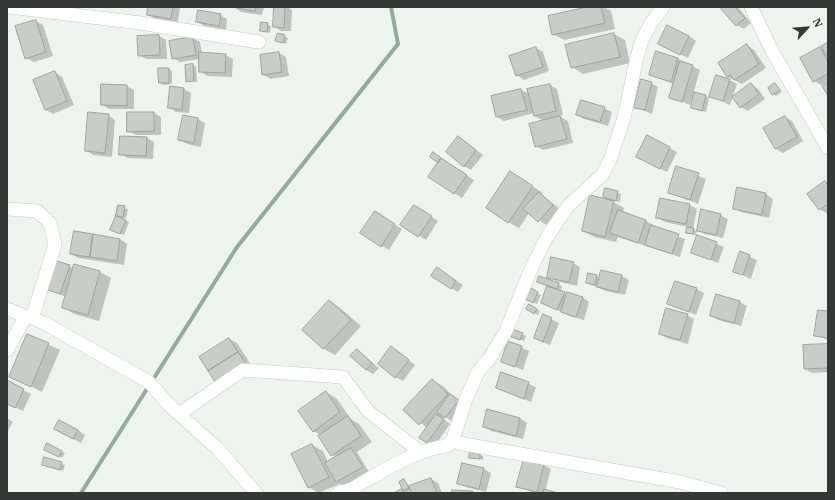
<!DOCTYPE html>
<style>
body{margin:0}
#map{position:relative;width:835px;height:500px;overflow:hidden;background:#edf4ef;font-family:"IBM Plex Serif",serif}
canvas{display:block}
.frame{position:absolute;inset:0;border:8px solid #363837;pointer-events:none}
.north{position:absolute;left:787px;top:8px;width:40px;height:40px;-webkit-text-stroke:3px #fff;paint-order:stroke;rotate:64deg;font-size:11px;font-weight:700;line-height:16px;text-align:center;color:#363837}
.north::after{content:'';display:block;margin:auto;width:14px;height:18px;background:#363837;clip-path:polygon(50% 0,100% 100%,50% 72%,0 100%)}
</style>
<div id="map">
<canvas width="835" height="500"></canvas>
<div class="frame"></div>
<div class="north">N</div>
</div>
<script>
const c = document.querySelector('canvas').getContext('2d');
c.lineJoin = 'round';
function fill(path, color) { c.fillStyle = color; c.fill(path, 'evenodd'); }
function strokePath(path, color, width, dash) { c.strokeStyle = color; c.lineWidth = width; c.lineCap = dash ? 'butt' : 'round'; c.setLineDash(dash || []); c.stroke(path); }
const shadow = new Path2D(`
 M 149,7 L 180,7 L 178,22 L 155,19 L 148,14 Z
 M 234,7 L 264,7 L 262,15 L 241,12 Z
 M 275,7 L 288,7 L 292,10 L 291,31 L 281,31 L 274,26 Z
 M 591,7 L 604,7 L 611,11 L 615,29 L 564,40 L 553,34 Z
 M 725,7 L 738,7 L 751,23 L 744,29 L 737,25 Z
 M 220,15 L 227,19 L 226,30 L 205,26 L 197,22 Z
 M 36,21 L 43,25 L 53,56 L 34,62 L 26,58 Z
 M 267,24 L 271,26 L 270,33 L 261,31 Z
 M 279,34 L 288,38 L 286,44 L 280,42 Z
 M 614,34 L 625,40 L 630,63 L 583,74 L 572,67 Z
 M 159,36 L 166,40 L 167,59 L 146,59 L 139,55 Z
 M 689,36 L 696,41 L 688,58 L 666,47 Z
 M 193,38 L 200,42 L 202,53 L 225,55 L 233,59 L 232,77 L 207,76 L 200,71 L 200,59 L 180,62 L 173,58 Z
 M 828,44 L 828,82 L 821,85 L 814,81 L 820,48 L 826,52 Z
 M 747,45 L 754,50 L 766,68 L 742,84 L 728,77 L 719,63 Z
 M 536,48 L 543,52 L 549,71 L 524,80 L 517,75 Z
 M 657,52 L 678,59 L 700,70 L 690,105 L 670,97 L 674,84 L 650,74 Z
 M 279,53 L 286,57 L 289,76 L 271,79 L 263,75 Z
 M 193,65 L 196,67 L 197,82 L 187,81 Z
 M 169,69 L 172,71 L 172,84 L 163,85 L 160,83 Z
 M 55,72 L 62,77 L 74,105 L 53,114 L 46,110 Z
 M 729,80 L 737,84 L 730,105 L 710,96 Z
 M 651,83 L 658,87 L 652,114 L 635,107 Z
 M 751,84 L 758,89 L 765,99 L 748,111 L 741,107 Z
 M 775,84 L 782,92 L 776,96 L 773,94 Z
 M 550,85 L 557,89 L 563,115 L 559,116 L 568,121 L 573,143 L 543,150 L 536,146 L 544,121 L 534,116 L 534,113 L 504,121 L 497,117 L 492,97 L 521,90 L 530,94 Z
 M 126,86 L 134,90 L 134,109 L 109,109 L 102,105 Z
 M 184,89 L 191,93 L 189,113 L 176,112 L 169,107 Z
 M 706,96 L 709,98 L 706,112 L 692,108 Z
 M 604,108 L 612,112 L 608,126 L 584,119 L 577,115 Z
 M 154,113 L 161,117 L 161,135 L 136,135 L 128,131 Z
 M 108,115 L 115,120 L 112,157 L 93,155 L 86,150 Z
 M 184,116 L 198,119 L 205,123 L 201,147 L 187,144 L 180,140 Z
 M 785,117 L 792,121 L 803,141 L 783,153 L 776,149 Z
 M 647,136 L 677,152 L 667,172 L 644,161 Z
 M 459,137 L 483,155 L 471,170 L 464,166 Z
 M 147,138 L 154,142 L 153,159 L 128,158 L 120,154 Z
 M 439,162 L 448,163 L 474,180 L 462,198 L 430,177 Z
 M 677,167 L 706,179 L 698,204 L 669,192 Z
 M 521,179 L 543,193 L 542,195 L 560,209 L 546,225 L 529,213 L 519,228 L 508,222 Z
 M 825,182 L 828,184 L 827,214 L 820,209 L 809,194 Z
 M 738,188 L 766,194 L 773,199 L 769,218 L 741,212 L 734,208 Z
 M 606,189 L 621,194 L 620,202 L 610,200 L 624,208 L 623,212 L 646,221 L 653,225 L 652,227 L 685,239 L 680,257 L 618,237 L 616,242 L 594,237 L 583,231 L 610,201 L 604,197 Z
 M 689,205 L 697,209 L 693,229 L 697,231 L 696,235 L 724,247 L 718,263 L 692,252 L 698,236 L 687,233 L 688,227 L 665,222 L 658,218 Z
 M 118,206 L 128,209 L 126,218 L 119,218 L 129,222 L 124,235 L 111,230 Z
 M 421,210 L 438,221 L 426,240 L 402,225 Z
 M 720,215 L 728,219 L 723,238 L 705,234 L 698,230 Z
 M 382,217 L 402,229 L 389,250 L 382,246 Z
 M 120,239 L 127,244 L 124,265 L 78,258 L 71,254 Z
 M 741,253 L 757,260 L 751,279 L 734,271 Z
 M 573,263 L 580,267 L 577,286 L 556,281 L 549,277 Z
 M 69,266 L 74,269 L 100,272 L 111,278 L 99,321 L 74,314 L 63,307 L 66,297 L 49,290 Z
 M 445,273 L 463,285 L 458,292 L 451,288 Z
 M 597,276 L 600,278 L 622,276 L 629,280 L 625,295 L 606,291 L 587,283 Z
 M 557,283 L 562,286 L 561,290 L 553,287 L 552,289 L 567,295 L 582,297 L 589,302 L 584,320 L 569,316 L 542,302 L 548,285 Z
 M 696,289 L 704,293 L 696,315 L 668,304 Z
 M 531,290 L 541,295 L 537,304 L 527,299 Z
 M 330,301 L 340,308 L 361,326 L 335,355 L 324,349 L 303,330 Z
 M 740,302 L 747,306 L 741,326 L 718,320 L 711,315 Z
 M 529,305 L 540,311 L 538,315 L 528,309 Z
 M 828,312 L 828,340 L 815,335 Z
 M 687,315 L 694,319 L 688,344 L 667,338 L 660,334 Z
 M 544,316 L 559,323 L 550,345 L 542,342 Z
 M 522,334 L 526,336 L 524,341 L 514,337 Z
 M 27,335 L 60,350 L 42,392 L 10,376 Z
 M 229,339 L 237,343 L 253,368 L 224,387 Z
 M 509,342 L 529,351 L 523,370 L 502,361 Z
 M 828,345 L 828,372 L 812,373 L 805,369 Z
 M 392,348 L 415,365 L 403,381 L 395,377 Z
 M 357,350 L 379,368 L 373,374 L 366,370 Z
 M 502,373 L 536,387 L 531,402 L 497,388 Z
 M 432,380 L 443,386 L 455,398 L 465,405 L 453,422 L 444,416 L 442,418 L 450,424 L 435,446 L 421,437 L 427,428 L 404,410 Z
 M 7,382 L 31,394 L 23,411 L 7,404 Z
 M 326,392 L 337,399 L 351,419 L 359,424 L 372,442 L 357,452 L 369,472 L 344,486 L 340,484 L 318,493 L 309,487 L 312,445 L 323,451 L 328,462 L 336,457 L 332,455 L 321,435 L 313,431 Z
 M 7,418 L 13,422 L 7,432 Z
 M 520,418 L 527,423 L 523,439 L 491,431 L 484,427 Z
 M 78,430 L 85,435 L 81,443 L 62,433 Z
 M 48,445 L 65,453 L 62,458 L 45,449 Z
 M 471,453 L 483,456 L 483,460 L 470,457 Z
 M 45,458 L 65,465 L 63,471 L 47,466 Z
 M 524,460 L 544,465 L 551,469 L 545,491 L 554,493 L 534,493 L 517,486 Z
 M 484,469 L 491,473 L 486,492 L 466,487 L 458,483 Z
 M 431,479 L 438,483 L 442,493 L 412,493 L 411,490 L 407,493 L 396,493 L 402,490 L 404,491 L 400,483 L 404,480 L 410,487 Z`);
const stream = new Path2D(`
 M 81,493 L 237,247 L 398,44 L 391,7`);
const building = new Path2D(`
 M 148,7 L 173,7 L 171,19 L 147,15 Z
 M 233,7 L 256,7 L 255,11 Z
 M 274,7 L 285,7 L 284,28 L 273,27 Z
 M 587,7 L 601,7 L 605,23 L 552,35 L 548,16 Z
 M 723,7 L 735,7 L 745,18 L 736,26 L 721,9 Z
 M 198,10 L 221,14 L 219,26 L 196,22 Z
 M 36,20 L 46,52 L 25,59 L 15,26 Z
 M 261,22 L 268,23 L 267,32 L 260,31 Z
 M 667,25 L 689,36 L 680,55 L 658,44 Z
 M 278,33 L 285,35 L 283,43 L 275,41 Z
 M 614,33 L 620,57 L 571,68 L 565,45 Z
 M 159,35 L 160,55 L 138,56 L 137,36 Z
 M 193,37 L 196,55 L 172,59 L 169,41 Z
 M 828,42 L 828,57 L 821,47 Z
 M 747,44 L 759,64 L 734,80 L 731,75 L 727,77 L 718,63 Z
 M 536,47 L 543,67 L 516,76 L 509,56 Z
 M 820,47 L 828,62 L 828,74 L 813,82 L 800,58 Z
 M 656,51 L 678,58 L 671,82 L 649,75 Z
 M 199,52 L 226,54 L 225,73 L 199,72 Z
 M 279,52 L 282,72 L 262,75 L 260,55 Z
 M 680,61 L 693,65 L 682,102 L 669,98 Z
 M 193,64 L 194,81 L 186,82 L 185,65 Z
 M 158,68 L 169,68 L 169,83 L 159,83 Z
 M 55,71 L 67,101 L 45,110 L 33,80 Z
 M 716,75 L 730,79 L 723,101 L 709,97 Z
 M 641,79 L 652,82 L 645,110 L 634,108 Z
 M 751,83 L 759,94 L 740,108 L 732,97 Z
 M 775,83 L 780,90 L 772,95 L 768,88 Z
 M 828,83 L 828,96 L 822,86 Z
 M 101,84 L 127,85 L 127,106 L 101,105 Z
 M 550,84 L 556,111 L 534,116 L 527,89 Z
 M 170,86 L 184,88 L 182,110 L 168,108 Z
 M 521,89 L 527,110 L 496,117 L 491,96 Z
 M 694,92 L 706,95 L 702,111 L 691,108 Z
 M 581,100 L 605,107 L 600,122 L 576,115 Z
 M 88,112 L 109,114 L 105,153 L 85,151 Z
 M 127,112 L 154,112 L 154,131 L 127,132 Z
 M 183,115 L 198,118 L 194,143 L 178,140 Z
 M 560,116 L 567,139 L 535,147 L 529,124 Z
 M 785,116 L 797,137 L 775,149 L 763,128 Z
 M 647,135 L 670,147 L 660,169 L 636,157 Z
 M 120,136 L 147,137 L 146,156 L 119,155 Z
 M 458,136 L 476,150 L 464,167 L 446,152 Z
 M 433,152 L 441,158 L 438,163 L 430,157 Z
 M 441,158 L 467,175 L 454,194 L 428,177 Z
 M 676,166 L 699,173 L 690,200 L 668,193 Z
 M 510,171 L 533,186 L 508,223 L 486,208 Z
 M 825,181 L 828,185 L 828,204 L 819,210 L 807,194 Z
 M 737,187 L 766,193 L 762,215 L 733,209 Z
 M 605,188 L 618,191 L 616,201 L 603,197 Z
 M 539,192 L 553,205 L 538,222 L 523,209 Z
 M 590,195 L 614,201 L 605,237 L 582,231 Z
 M 660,198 L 690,204 L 686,224 L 656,218 Z
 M 118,205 L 125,206 L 123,217 L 116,216 Z
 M 414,205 L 432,216 L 418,237 L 400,225 Z
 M 701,209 L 721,214 L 716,235 L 697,231 Z
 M 618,210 L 646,220 L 638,243 L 610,233 Z
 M 375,211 L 395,224 L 381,247 L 360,233 Z
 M 116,216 L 126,220 L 120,234 L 110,230 Z
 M 651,225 L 679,234 L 672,254 L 645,245 Z
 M 687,227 L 694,228 L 693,234 L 686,233 Z
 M 74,231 L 93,234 L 90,257 L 70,254 Z
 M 93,234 L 120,239 L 117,261 L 90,257 Z
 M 697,235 L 717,242 L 711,260 L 691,253 Z
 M 740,251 L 750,255 L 743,275 L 733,272 Z
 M 551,257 L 574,262 L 569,282 L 547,278 Z
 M 57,261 L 70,265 L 60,294 L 48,290 Z
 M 74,264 L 100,271 L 88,315 L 62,308 Z
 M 437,267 L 456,281 L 451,289 L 431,276 Z
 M 601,270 L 622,275 L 618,292 L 597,287 Z
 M 588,273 L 597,275 L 595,285 L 586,283 Z
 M 539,276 L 559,283 L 557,289 L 537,282 Z
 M 675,281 L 697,288 L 689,312 L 667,304 Z
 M 547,286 L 565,292 L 557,310 L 541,303 Z
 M 531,288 L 538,292 L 533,303 L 525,299 Z
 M 567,292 L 583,297 L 576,317 L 561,312 Z
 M 716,294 L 740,301 L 734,323 L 710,316 Z
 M 329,300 L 351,320 L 323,349 L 302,330 Z
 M 529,304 L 537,309 L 534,314 L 526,309 Z
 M 666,308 L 688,314 L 680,340 L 659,334 Z
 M 818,310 L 828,311 L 828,338 L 814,336 Z
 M 543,314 L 552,318 L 543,342 L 534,338 Z
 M 512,329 L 523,333 L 520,340 L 509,336 Z
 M 27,334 L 49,343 L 31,387 L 9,377 Z
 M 229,338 L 238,352 L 208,371 L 199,357 Z
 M 508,341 L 522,346 L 515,367 L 501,362 Z
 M 828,344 L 828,368 L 804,369 L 803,345 Z
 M 391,346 L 409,360 L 395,378 L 378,364 Z
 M 357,349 L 372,363 L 366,370 L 350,356 Z
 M 238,352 L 246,364 L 216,383 L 208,371 Z
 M 501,372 L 529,382 L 524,399 L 496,388 Z
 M 432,379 L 448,394 L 419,425 L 403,410 Z
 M 7,380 L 24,389 L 15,408 L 7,404 Z
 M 326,391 L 340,412 L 313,432 L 298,411 Z
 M 450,394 L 459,400 L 445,418 L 437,412 Z
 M 487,409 L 520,418 L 516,436 L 483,427 Z
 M 436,414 L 444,419 L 427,443 L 419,438 Z
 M 348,416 L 361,436 L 331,456 L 318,436 Z
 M 59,420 L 78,430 L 73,439 L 54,429 Z
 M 47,443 L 62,451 L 59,457 L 44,450 Z
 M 312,444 L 329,477 L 308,488 L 291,454 Z
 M 351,448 L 363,467 L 336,482 L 325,463 Z
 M 470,451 L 480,453 L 480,459 L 469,458 Z
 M 44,457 L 62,462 L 60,470 L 42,465 Z
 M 524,459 L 544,464 L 537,492 L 516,487 Z
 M 462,463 L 484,468 L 479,489 L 457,484 Z
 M 431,478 L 437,493 L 411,493 L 409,486 Z
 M 404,479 L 409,488 L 403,491 L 399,482 Z
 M 402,489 L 404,493 L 394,493 Z
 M 544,489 L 558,493 L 543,493 Z
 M 452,490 L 473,491 L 473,493 L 452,493 Z`);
const minor = new Path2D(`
 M 9,7 L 140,23 L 259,42
 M 751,7 L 772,51 L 828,148
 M 7,209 L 37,211 L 50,223 L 55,245 L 32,318
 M 7,309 L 44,323 L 149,382 L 170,406 L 218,449 L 256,493
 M 7,350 L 26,316
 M 179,414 L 243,370 L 343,377 L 368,411 L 419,451 L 424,451
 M 453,439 L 458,443 L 680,482 L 721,493
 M 338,493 C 356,489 357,485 372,477 C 393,465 423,448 447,446 L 453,439 L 466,399 L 478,372 L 489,359 L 506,331 L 531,269 L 548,235 L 569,205 L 602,175 L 610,160 L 624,118 L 637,57 L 642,40 L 651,23 L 663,7`);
fill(shadow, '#0003');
strokePath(stream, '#92ac99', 4);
fill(building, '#c7cdc9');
strokePath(building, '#9da39f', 1);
strokePath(minor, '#c6ccc7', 14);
strokePath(minor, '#fff', 13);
</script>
